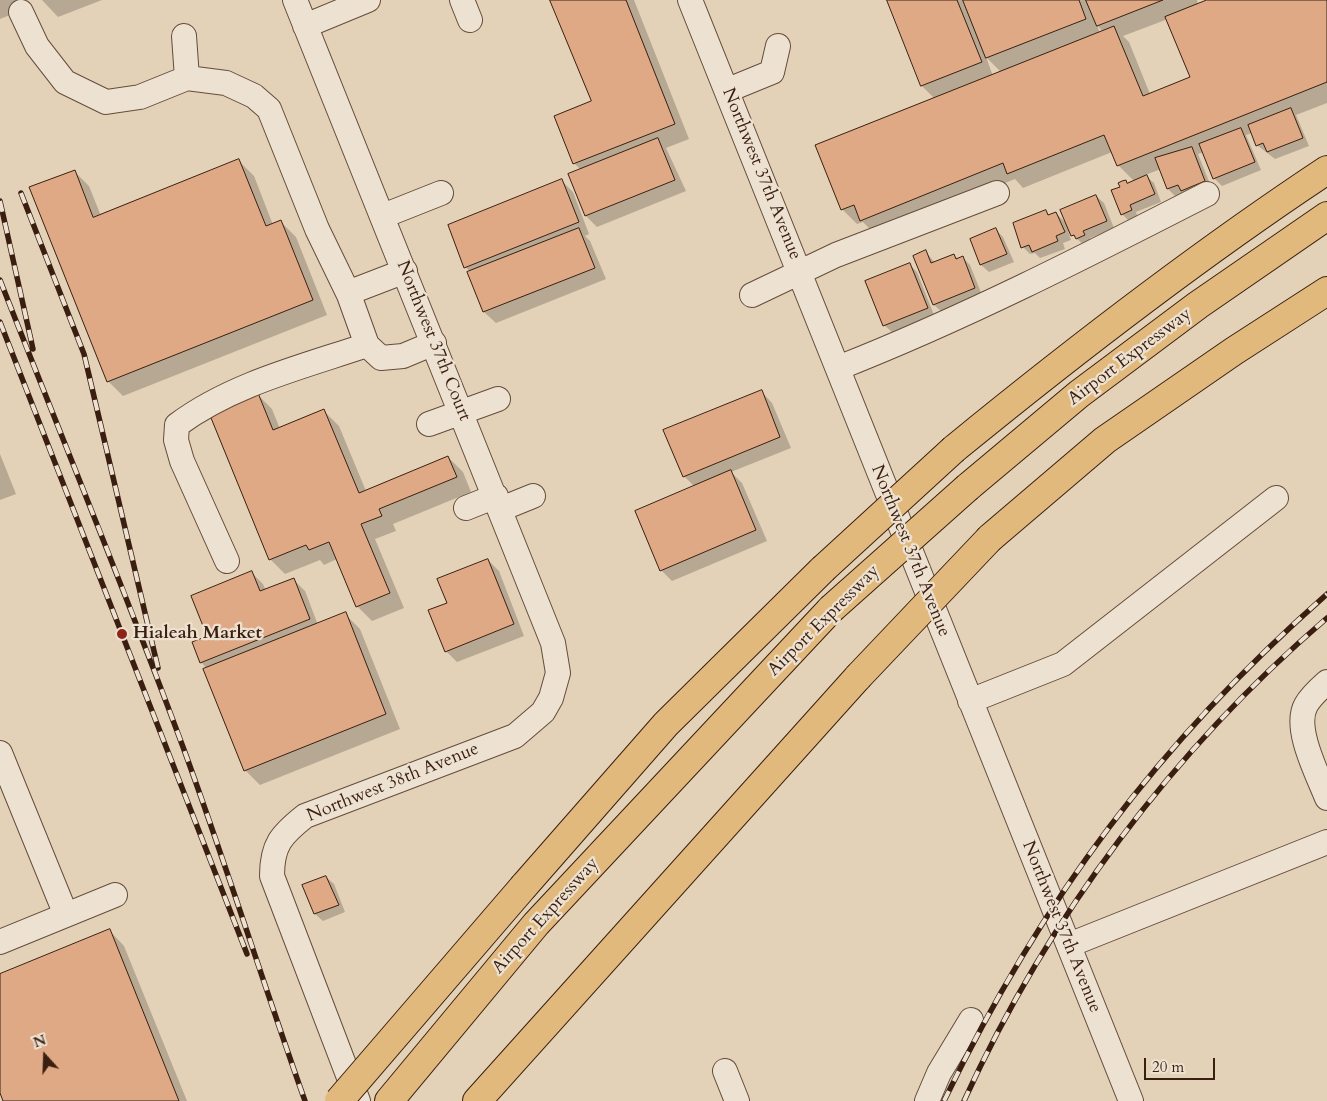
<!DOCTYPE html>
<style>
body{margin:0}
#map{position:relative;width:1327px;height:1101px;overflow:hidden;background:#e4d2b8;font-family:Cardo,serif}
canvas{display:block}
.north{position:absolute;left:20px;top:1031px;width:50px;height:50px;-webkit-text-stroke:4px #ede2d1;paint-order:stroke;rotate:340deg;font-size:14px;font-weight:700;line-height:20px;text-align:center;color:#3a1f11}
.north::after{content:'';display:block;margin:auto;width:18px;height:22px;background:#3a1f11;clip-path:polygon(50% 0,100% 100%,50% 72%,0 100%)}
.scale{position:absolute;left:1144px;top:1058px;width:71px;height:22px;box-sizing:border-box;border:2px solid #3a1f11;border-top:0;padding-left:6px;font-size:15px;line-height:18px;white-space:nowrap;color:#3a1f11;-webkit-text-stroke:4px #ede2d1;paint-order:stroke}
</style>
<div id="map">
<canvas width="1327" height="1101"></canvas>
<div class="north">N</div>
<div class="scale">20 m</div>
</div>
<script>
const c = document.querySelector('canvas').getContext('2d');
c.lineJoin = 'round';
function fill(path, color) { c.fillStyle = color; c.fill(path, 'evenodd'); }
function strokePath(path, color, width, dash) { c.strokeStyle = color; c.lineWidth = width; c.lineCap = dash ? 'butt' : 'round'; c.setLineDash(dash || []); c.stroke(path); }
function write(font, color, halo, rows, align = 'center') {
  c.font = font + ' Cardo,serif'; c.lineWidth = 4.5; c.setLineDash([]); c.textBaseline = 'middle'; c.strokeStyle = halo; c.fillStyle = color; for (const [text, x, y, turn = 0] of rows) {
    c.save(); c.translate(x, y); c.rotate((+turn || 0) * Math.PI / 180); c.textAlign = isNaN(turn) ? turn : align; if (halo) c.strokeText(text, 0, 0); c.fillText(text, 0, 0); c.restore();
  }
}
const shadow = new Path2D(`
 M 0,0 L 16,0 L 20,11 L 0,19 Z
 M 42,0 L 102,0 L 58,17 Z
 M 552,0 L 634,0 L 689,139 L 666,148 L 686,191 L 597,227 L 586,216 L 569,175 L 581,170 L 574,163 L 592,102 Z
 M 888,0 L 1197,0 L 1198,5 L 1210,0 L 1327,0 L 1327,103 L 1296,115 L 1309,146 L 1275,159 L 1257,145 L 1252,133 L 1246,135 L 1261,170 L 1222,186 L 1214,178 L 1204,152 L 1198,154 L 1212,189 L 1175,196 L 1168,189 L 1161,169 L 1145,175 L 1154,183 L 1161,202 L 1136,212 L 1138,218 L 1129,221 L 1122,214 L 1121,187 L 1126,181 L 1128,184 L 1134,181 L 1118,165 L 1112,152 L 1023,188 L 1015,179 L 876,235 L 863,222 L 857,224 L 842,209 L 935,99 L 922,86 ZM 1168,19 L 1191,78 L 1150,94 L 1129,42 L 1123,36 ZM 1097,25 L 1103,32 L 1100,33 ZM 986,57 L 1001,72 L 993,76 Z
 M 239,161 L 254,176 L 273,225 L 281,222 L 296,237 L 327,315 L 123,396 L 108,381 L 74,171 L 89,186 L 101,216 Z
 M 562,181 L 573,192 L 589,234 L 585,236 L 590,241 L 606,279 L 496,323 L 484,312 L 471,272 L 465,267 Z
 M 1096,196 L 1104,203 L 1114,228 L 1090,238 L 1091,242 L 1084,245 L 1068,231 L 1071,240 L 1063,243 L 1065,249 L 1040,258 L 1035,253 L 1030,254 L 1023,247 L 1045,211 L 1050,216 L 1056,213 L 1067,224 Z
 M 996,230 L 1003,237 L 1014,262 L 989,272 L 981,265 L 971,239 Z
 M 926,252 L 935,263 L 954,255 L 958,259 L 962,257 L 970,265 L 982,295 L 942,312 L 934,305 L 914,256 Z
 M 910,265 L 917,272 L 934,315 L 892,332 L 884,325 Z
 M 761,391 L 772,403 L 791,448 L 731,472 L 742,483 L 767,541 L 672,581 L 661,570 L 695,487 L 684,476 Z
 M 258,395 L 272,409 L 280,429 L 324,411 L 339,426 L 366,491 L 448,457 L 463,472 L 471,492 L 393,524 L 396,531 L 375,539 L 404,608 L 372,621 L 357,606 L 337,559 L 324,565 L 320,560 L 285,574 L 270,559 Z
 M 0,454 L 16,494 L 0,500 Z
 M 488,560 L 499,571 L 524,636 L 457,662 L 446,651 L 449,604 Z
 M 252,573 L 263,584 L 266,591 L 293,579 L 305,591 L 318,625 L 345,614 L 360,629 L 400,729 L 260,785 L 245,770 L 207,669 L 201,662 L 209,636 Z
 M 326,877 L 334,884 L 345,912 L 323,921 L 315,914 L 304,886 Z
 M 110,931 L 124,946 L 187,1101 L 5,1101 L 0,1090 L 0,975 Z`);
const building = new Path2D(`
 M 550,0 L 626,0 L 675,124 L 573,164 L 554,116 L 591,101 Z
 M 887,0 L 957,0 L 982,62 L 921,86 Z
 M 963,0 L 1079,0 L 1086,19 L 986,58 Z
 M 1086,0 L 1163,0 L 1097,26 Z
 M 1207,0 L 1327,0 L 1327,82 L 1117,166 L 1104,135 L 1007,174 L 1003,163 L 860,221 L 854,205 L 841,210 L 815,145 L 1114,26 L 1143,96 L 1190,77 L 1165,17 Z
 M 1291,108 L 1303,138 L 1267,152 L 1263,143 L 1256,146 L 1248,125 Z
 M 1241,128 L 1255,162 L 1213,179 L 1199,144 Z
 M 658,138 L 675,180 L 585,216 L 568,174 Z
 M 1192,147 L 1205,181 L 1181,191 L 1178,185 L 1167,189 L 1155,158 Z
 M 239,159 L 266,226 L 281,220 L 313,300 L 107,382 L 29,187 L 75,170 L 93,217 Z
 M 1147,175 L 1155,194 L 1130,205 L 1132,210 L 1121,215 L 1111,190 L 1120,187 L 1118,183 L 1122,181 L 1126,180 L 1127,183 Z
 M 562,179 L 579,222 L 464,268 L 448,225 Z
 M 1096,195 L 1107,221 L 1083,231 L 1085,235 L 1076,239 L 1074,235 L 1071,236 L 1060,210 Z
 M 1046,210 L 1048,215 L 1056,212 L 1065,232 L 1056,236 L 1058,241 L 1032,252 L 1029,245 L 1021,248 L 1013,223 Z
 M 579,228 L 595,268 L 483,312 L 467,272 Z
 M 996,228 L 1007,254 L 980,265 L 970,239 Z
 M 926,250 L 931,263 L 954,254 L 956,259 L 963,256 L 975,288 L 933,305 L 913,256 Z
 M 910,263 L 928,308 L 883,326 L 865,281 Z
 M 762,390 L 780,437 L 683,477 L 663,430 Z
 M 258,393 L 273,430 L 324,409 L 359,493 L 448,456 L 457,477 L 379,509 L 382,516 L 361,524 L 390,593 L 356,607 L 329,542 L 309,550 L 306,545 L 269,560 L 209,413 Z
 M 731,470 L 756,530 L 660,571 L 635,511 Z
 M 488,559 L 514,624 L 445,652 L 428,610 L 447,603 L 437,579 Z
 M 252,571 L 260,591 L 294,578 L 310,619 L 200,663 L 192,642 L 207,636 L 191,596 Z
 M 346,612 L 386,714 L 244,771 L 203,669 Z
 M 326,876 L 339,905 L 314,914 L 302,885 Z
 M 110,929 L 179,1101 L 3,1101 L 0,1093 L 0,974 Z`);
const minor = new Path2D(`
 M 295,0 L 553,643 L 558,673 L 551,698 L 543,712 L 515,736 L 305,816 C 281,835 272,845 272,876 L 358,1101
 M 462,0 L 470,20
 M 690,0 L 1131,1101
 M 21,12 L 37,46 L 65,82 L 106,102 L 140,97 L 187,78 L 226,83 L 254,96 L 269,109 L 317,229 L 349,295
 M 305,26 L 368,0
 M 184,36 L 187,78
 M 728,90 L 772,72 L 778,46
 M 383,216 L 441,193
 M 405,271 L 353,291 L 349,295 L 367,345 L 381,358 L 403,356 L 434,343
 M 752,295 L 836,255 L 997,193
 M 838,368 C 965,318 1086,256 1207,194
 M 429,424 L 498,399
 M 466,508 L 496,496
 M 501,509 L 533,496
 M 227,561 L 182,461 L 176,440 L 177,425 C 232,384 302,367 367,345
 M 1327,682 C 1319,689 1311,696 1306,705 C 1293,728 1318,775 1327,798
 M 970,701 L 1063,664 L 1276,498
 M 0,753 L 66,915
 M 0,942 L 115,895
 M 1069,945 L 1327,842
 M 725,1071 L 737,1101
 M 927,1101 L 939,1073 L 971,1020`);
const highway = new Path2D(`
 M 954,449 C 1074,351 1197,256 1327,170
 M 968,487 L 1079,394 L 1198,305 L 1327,216
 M 990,538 L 1105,440 L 1234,351 L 1327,291
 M 524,886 L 666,724 L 823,569
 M 389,1101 L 536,924 L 831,609
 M 477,1101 L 858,677`);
const rail = new Path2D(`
 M 21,193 L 84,354 L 158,668
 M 0,201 L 33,349
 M 0,280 C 61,436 125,590 183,747 C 226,864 263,983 305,1101
 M 0,322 L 247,954
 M 944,1101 C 1042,899 1158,743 1327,594
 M 964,1101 C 1048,917 1174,749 1327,618`);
const highwayBridge = new Path2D(`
 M 823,569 L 954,449
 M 831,609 L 968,487
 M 858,677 L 990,538
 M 339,1101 L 524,886`);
const markers = [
 [122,634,6,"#8f2418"]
];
const streetNames = [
 ["Northwest 37th Avenue",761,174,68],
 ["Northwest 37th Court",433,341,68],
 ["Airport Expressway",1130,357,-37],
 ["Northwest 37th Avenue",910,551,68],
 ["Airport Expressway",824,621,-45],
 ["Northwest 38th Avenue",393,783,-22],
 ["Airport Expressway",546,916,-48],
 ["Northwest 37th Avenue",1061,927,68]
];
const poiNames = [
 ["Hialeah Market",133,634]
];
fill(shadow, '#0003');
fill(building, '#dea984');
strokePath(building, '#3a1f11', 1);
strokePath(minor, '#644c3b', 26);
strokePath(highway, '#3a1f11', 30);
strokePath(minor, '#ede2d1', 24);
strokePath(highway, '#e2b97c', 28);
strokePath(rail, '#3a1f11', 5.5);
strokePath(rail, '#ede2d1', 4, [11]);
strokePath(highwayBridge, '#3a1f11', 30, []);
strokePath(highwayBridge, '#e2b97c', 28);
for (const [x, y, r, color] of markers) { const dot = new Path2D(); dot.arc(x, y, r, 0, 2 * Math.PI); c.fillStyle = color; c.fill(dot); strokePath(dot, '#ede2d1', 2); }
write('18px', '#3a1f11', '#ede2d1', streetNames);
write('bold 18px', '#3a1f11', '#ede2d1', poiNames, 'left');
</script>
